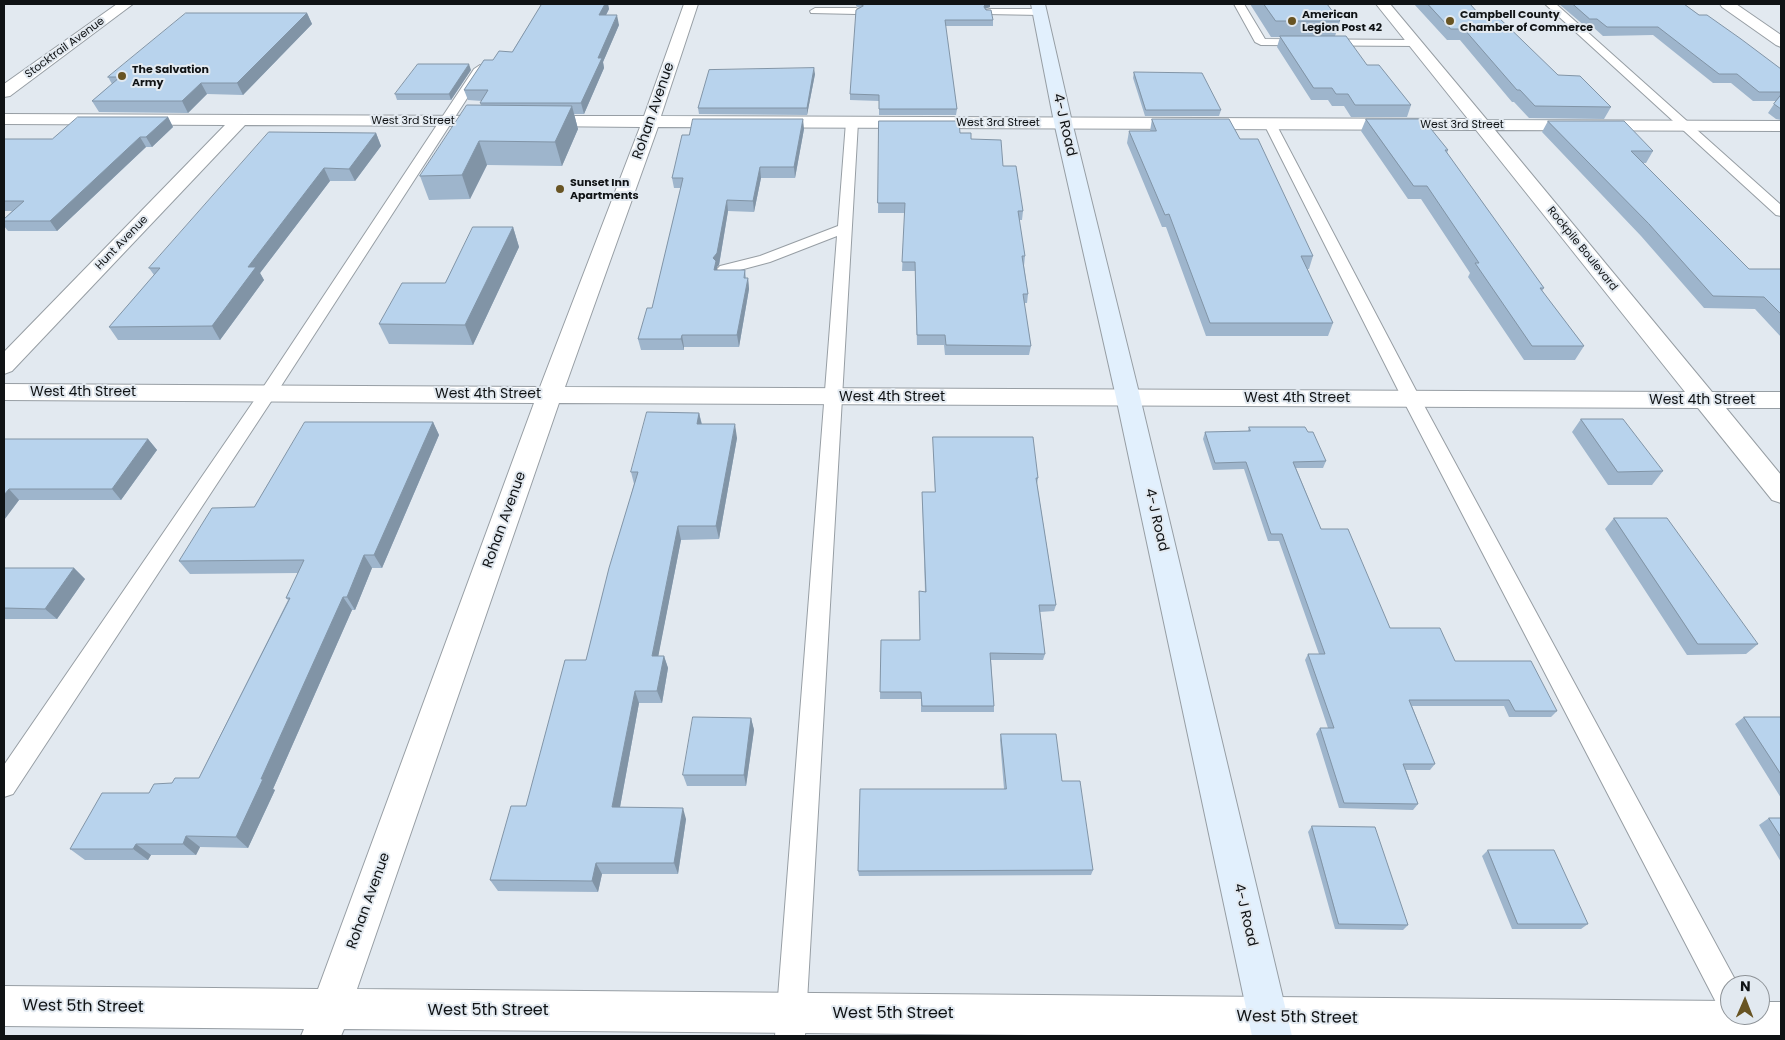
<!DOCTYPE html>
<style>
body{margin:0}
#map{position:relative;width:1785px;height:1040px;overflow:hidden;background:#e2e9f0;font-family:Poppins,sans-serif}
canvas{display:block}
.frame{position:absolute;inset:0;border:5px solid #101315;pointer-events:none}
.north{position:absolute;left:1720px;top:975px;width:50px;height:50px;box-sizing:border-box;background:#e2e9f0;border:1px solid #8e9398;border-radius:50%;rotate:1deg;font-size:14px;font-weight:700;line-height:20px;text-align:center;color:#101315}
.north::after{content:'';display:block;margin:auto;width:18px;height:22px;background:#685423;clip-path:polygon(50% 0,100% 100%,50% 72%,0 100%)}
</style>
<div id="map">
<canvas width="1785" height="1040"></canvas>
<div class="frame"></div>
<div class="north">N</div>
</div>
<script>
const c = document.querySelector('canvas').getContext('2d');
c.lineJoin = 'round';
function strokePath(path, color, width, dash) { c.strokeStyle = color; c.lineWidth = width; c.lineCap = dash ? 'butt' : 'round'; c.setLineDash(dash || []); c.stroke(path); }
function fill(path, color) { c.fillStyle = color; c.fill(path, 'evenodd'); }
function write(font, color, halo, rows, align = 'center') {
  c.font = font + ' Poppins,sans-serif'; c.lineWidth = 4; c.setLineDash([]); c.textBaseline = 'middle'; c.strokeStyle = halo; c.fillStyle = color; for (const [text, x, y, turn = 0] of rows) {
    c.save(); c.translate(x, y); c.rotate((+turn || 0) * Math.PI / 180); c.textAlign = isNaN(turn) ? turn : align; if (halo) c.strokeText(text, 0, 0); c.fillText(text, 0, 0); c.restore();
  }
}
const lane = new Path2D(`
 M 1234,4 L 1244,4 L 1265,39 L 1415,40 L 1421,43 L 1415,46 L 1261,45 L 1255,42 Z
 M 1545,4 L 1556,4 L 1781,205 L 1781,216 L 1776,215 Z
 M 815,8 L 856,8 L 861,11 L 856,14 L 811,13 L 810,11 Z
 M 990,9 L 1040,9 L 1045,12 L 1040,15 L 986,14 L 985,12 L 986,10 Z
 M 480,65 L 486,69 L 274,397 L 13,794 L 4,797 L 4,765 L 262,389 L 474,69 Z
 M 852,118 L 858,122 L 805,1036 L 775,1036 L 837,236 L 770,262 L 725,274 L 720,272 L 717,269 L 720,266 L 760,256 L 838,226 L 846,122 Z
 M 1270,120 L 1276,124 L 1420,398 L 1738,985 L 1730,985 L 1730,1014 L 1720,1010 L 1402,398 L 1264,124 Z`);
const street = new Path2D(`
 M 117,4 L 133,4 L 10,96 L 4,97 L 4,84 Z
 M 684,4 L 698,4 L 661,116 L 1468,119 L 1376,4 L 1390,4 L 1487,120 L 1781,121 L 1781,131 L 1495,130 L 1712,392 L 1781,392 L 1781,408 L 1726,408 L 1781,475 L 1781,503 L 1772,500 L 1698,408 L 559,403 L 357,989 L 1730,1001 L 1730,1015 L 1760,1015 L 1760,1002 L 1781,1002 L 1781,1036 L 1145,1036 L 344,1029 L 341,1036 L 301,1036 L 304,1029 L 4,1026 L 4,986 L 318,989 L 534,403 L 4,400 L 4,384 L 540,387 L 640,127 L 538,126 L 532,125 L 529,121 L 532,117 L 538,116 L 644,116 ZM 658,127 L 1476,130 L 1685,392 L 565,387 Z
 M 1720,4 L 1736,4 L 1781,35 L 1781,47 L 1776,45 L 1722,7 Z
 M 4,114 L 495,116 L 501,117 L 504,121 L 501,125 L 495,126 L 245,125 L 12,371 L 4,374 L 4,352 L 225,125 L 4,124 Z`);
const secondary = new Path2D(`
 M 1031,4 L 1045,4 L 1072,122 L 1140,397 L 1292,1036 L 1252,1036 L 1116,397 L 1054,122 Z`);
const wall = new Path2D(`
 M 542,4 L 608,4 L 609,9 L 606,15 L 619,25 L 603,62 L 604,68 L 584,114 L 574,114 L 578,129 L 562,166 L 487,165 L 470,199 L 429,200 L 420,176 L 481,105 L 480,103 L 482,101 L 468,100 L 464,90 L 493,60 L 512,52 Z
 M 856,4 L 990,4 L 990,7 L 985,9 L 993,20 L 993,26 L 945,26 L 957,109 L 956,115 L 879,115 L 879,101 L 850,100 L 850,94 L 859,8 L 856,6 Z
 M 1250,4 L 1327,4 L 1340,21 L 1335,36 L 1411,105 L 1407,117 L 1351,117 L 1344,106 L 1332,106 L 1328,100 L 1311,100 L 1277,47 L 1280,37 L 1271,37 Z
 M 1414,4 L 1470,4 L 1479,14 L 1558,75 L 1611,107 L 1604,119 L 1529,118 L 1514,102 L 1512,102 L 1460,40 L 1447,40 Z
 M 1559,4 L 1684,4 L 1699,15 L 1781,69 L 1781,120 L 1776,119 L 1768,113 L 1776,101 L 1753,101 L 1731,83 L 1713,83 L 1653,35 L 1603,36 L 1593,27 L 1586,27 Z
 M 307,13 L 312,24 L 243,95 L 207,94 L 188,113 L 99,112 L 92,101 L 112,84 L 108,77 Z
 M 471,70 L 451,100 L 397,100 L 395,94 Z
 M 1134,72 L 1221,110 L 1219,116 L 1145,116 L 1133,78 Z
 M 815,74 L 807,115 L 699,114 L 698,108 Z
 M 168,117 L 173,127 L 152,147 L 146,147 L 57,231 L 8,231 L 4,226 L 4,219 L 12,211 L 4,211 L 4,139 L 52,139 Z
 M 1152,119 L 1240,139 L 1313,256 L 1309,269 L 1307,269 L 1333,323 L 1328,336 L 1206,336 L 1166,227 L 1162,227 L 1127,143 L 1129,131 L 1150,131 Z
 M 1366,119 L 1448,150 L 1447,153 L 1544,288 L 1542,291 L 1584,346 L 1575,360 L 1524,360 L 1468,277 L 1470,273 L 1421,199 L 1408,199 L 1361,131 Z
 M 879,121 L 960,133 L 971,139 L 1003,166 L 1023,211 L 1022,220 L 1019,220 L 1025,256 L 1024,266 L 1028,294 L 1027,303 L 1024,303 L 1031,346 L 1029,355 L 945,355 L 944,345 L 917,345 L 915,271 L 902,271 L 905,213 L 878,213 Z
 M 1548,121 L 1653,151 L 1646,163 L 1643,163 L 1749,269 L 1781,269 L 1781,337 L 1755,309 L 1704,308 L 1641,236 L 1542,132 Z
 M 804,129 L 795,178 L 761,178 L 754,212 L 728,211 L 719,265 L 717,267 L 717,270 L 745,270 L 746,278 L 748,278 L 749,289 L 739,347 L 684,347 L 684,350 L 641,350 L 638,339 L 652,308 L 681,188 L 674,188 L 672,178 Z
 M 376,133 L 381,146 L 355,181 L 330,181 L 260,273 L 264,280 L 220,340 L 118,340 L 109,327 L 154,275 L 149,268 Z
 M 513,227 L 519,247 L 473,345 L 389,344 L 379,324 L 445,283 Z
 M 699,413 L 702,424 L 737,438 L 719,539 L 681,540 L 658,656 L 664,656 L 668,668 L 662,703 L 639,703 L 620,807 L 686,819 L 678,874 L 602,874 L 598,892 L 498,891 L 490,880 L 526,806 L 586,660 L 634,484 L 631,472 Z
 M 1581,419 L 1663,471 L 1652,485 L 1608,485 L 1572,432 Z
 M 433,422 L 439,435 L 382,568 L 372,568 L 355,610 L 352,610 L 273,789 L 275,790 L 248,848 L 200,847 L 196,855 L 151,855 L 148,860 L 85,860 L 70,849 L 149,793 L 172,783 L 199,778 L 288,600 L 286,598 L 298,573 L 190,574 L 179,561 L 254,507 Z
 M 1249,427 L 1308,432 L 1326,461 L 1323,468 L 1296,468 L 1321,529 L 1390,628 L 1455,661 L 1557,711 L 1551,717 L 1509,717 L 1504,706 L 1412,706 L 1435,764 L 1430,770 L 1406,770 L 1418,804 L 1413,810 L 1339,808 L 1316,734 L 1320,728 L 1328,728 L 1305,660 L 1308,654 L 1319,654 L 1279,541 L 1268,541 L 1244,469 L 1213,470 L 1203,439 L 1205,432 L 1248,431 Z
 M 933,437 L 1038,478 L 1037,484 L 1056,605 L 1054,611 L 1040,612 L 1045,654 L 1043,660 L 991,660 L 994,706 L 994,712 L 921,712 L 921,699 L 880,699 L 881,640 L 920,640 L 919,598 L 925,592 L 922,492 L 935,492 Z
 M 4,439 L 148,439 L 157,450 L 121,500 L 19,500 L 4,520 Z
 M 1614,518 L 1758,644 L 1746,654 L 1687,655 L 1605,529 Z
 M 4,568 L 74,568 L 85,579 L 57,619 L 4,619 Z
 M 1744,717 L 1781,717 L 1781,798 L 1735,724 Z
 M 751,718 L 754,730 L 746,786 L 687,786 L 683,775 Z
 M 1001,734 L 1062,781 L 1093,870 L 1091,875 L 859,876 L 858,871 L 1004,789 L 1000,740 Z
 M 1769,818 L 1781,818 L 1781,862 L 1759,825 Z
 M 1312,826 L 1408,925 L 1403,930 L 1335,929 L 1308,832 Z
 M 1488,850 L 1588,924 L 1581,929 L 1512,929 L 1482,856 Z`);
const shadedWall = new Path2D(`
 M 605,4 L 608,4 L 609,9 L 601,25 L 599,15 Z
 M 985,4 L 990,4 L 990,7 L 984,9 L 984,7 Z
 M 307,13 L 312,24 L 243,95 L 237,83 Z
 M 617,15 L 619,25 L 603,62 L 604,68 L 584,114 L 581,103 L 598,58 Z
 M 469,64 L 471,70 L 451,100 L 449,94 Z
 M 814,68 L 815,74 L 807,115 L 807,108 Z
 M 201,83 L 207,94 L 188,113 L 182,101 Z
 M 572,106 L 578,129 L 562,166 L 555,142 Z
 M 168,117 L 173,127 L 152,147 L 146,137 Z
 M 803,119 L 804,129 L 795,178 L 794,167 Z
 M 376,133 L 381,146 L 355,181 L 349,169 Z
 M 140,137 L 146,147 L 57,231 L 50,221 Z
 M 479,141 L 487,165 L 470,199 L 462,175 Z
 M 760,167 L 761,178 L 754,212 L 753,201 Z
 M 324,168 L 330,181 L 260,273 L 264,280 L 220,340 L 212,326 L 248,267 Z
 M 727,200 L 728,211 L 719,265 L 717,267 L 717,272 L 714,270 L 713,258 Z
 M 513,227 L 519,247 L 473,345 L 465,325 Z
 M 748,278 L 749,289 L 739,347 L 737,335 Z
 M 682,335 L 684,347 L 684,350 L 681,339 Z
 M 699,413 L 702,426 L 697,424 Z
 M 433,422 L 439,435 L 382,568 L 374,555 Z
 M 735,424 L 737,438 L 719,539 L 716,526 Z
 M 148,439 L 157,450 L 121,500 L 112,489 Z
 M 9,489 L 19,500 L 4,520 L 4,495 Z
 M 678,526 L 681,540 L 656,668 L 652,656 Z
 M 364,555 L 372,568 L 355,610 L 347,597 Z
 M 74,568 L 85,579 L 57,619 L 45,609 Z
 M 343,597 L 352,610 L 273,789 L 275,790 L 248,848 L 236,837 L 261,779 Z
 M 664,656 L 668,668 L 662,703 L 657,691 Z
 M 635,691 L 639,703 L 618,818 L 612,807 Z
 M 751,718 L 754,730 L 746,786 L 744,775 Z
 M 683,808 L 686,819 L 678,874 L 674,863 Z
 M 186,836 L 200,847 L 196,855 L 183,844 Z
 M 136,844 L 151,855 L 148,860 L 133,849 Z
 M 596,863 L 602,874 L 598,892 L 592,881 Z`);
const building = new Path2D(`
 M 542,4 L 605,4 L 599,15 L 617,15 L 598,58 L 602,58 L 581,103 L 480,103 L 488,90 L 464,90 L 484,60 L 493,60 L 499,51 L 512,52 Z
 M 860,4 L 985,4 L 984,7 L 986,10 L 991,10 L 993,20 L 945,20 L 957,109 L 879,109 L 879,95 L 850,94 L 856,10 L 863,6 Z
 M 1264,4 L 1327,4 L 1340,21 L 1276,21 Z
 M 1428,4 L 1470,4 L 1479,14 L 1495,14 L 1558,75 L 1580,76 L 1611,107 L 1535,106 L 1520,90 L 1517,90 L 1464,29 L 1451,29 Z
 M 1573,4 L 1684,4 L 1699,15 L 1707,15 L 1741,39 L 1781,69 L 1781,92 L 1759,92 L 1737,74 L 1719,74 L 1658,27 L 1607,27 L 1597,19 L 1590,19 Z
 M 186,13 L 307,13 L 237,83 L 201,83 L 182,101 L 92,101 L 120,77 L 108,77 Z
 M 1280,36 L 1346,36 L 1367,65 L 1379,65 L 1411,105 L 1355,105 L 1348,94 L 1336,94 L 1332,88 L 1314,88 Z
 M 418,64 L 469,64 L 449,94 L 395,94 Z
 M 814,68 L 807,108 L 698,108 L 709,70 Z
 M 1134,72 L 1202,73 L 1221,110 L 1146,110 Z
 M 1781,95 L 1781,109 L 1774,104 Z
 M 467,105 L 572,106 L 555,142 L 479,141 L 462,175 L 420,176 Z
 M 78,117 L 168,117 L 146,137 L 140,137 L 50,221 L 4,221 L 4,219 L 24,201 L 4,201 L 4,139 L 52,139 Z
 M 693,119 L 803,119 L 794,167 L 760,167 L 753,201 L 727,200 L 717,253 L 713,258 L 716,261 L 714,270 L 745,270 L 744,278 L 748,278 L 737,335 L 682,335 L 681,339 L 638,339 L 647,308 L 652,308 L 683,178 L 672,178 L 682,135 L 689,135 Z
 M 1152,119 L 1229,119 L 1240,139 L 1258,139 L 1313,256 L 1301,256 L 1333,323 L 1210,323 L 1169,214 L 1165,215 L 1129,131 L 1156,131 Z
 M 1366,119 L 1423,119 L 1448,150 L 1445,150 L 1544,288 L 1540,288 L 1584,346 L 1532,346 L 1475,263 L 1479,263 L 1427,186 L 1414,186 Z
 M 879,121 L 959,121 L 960,133 L 971,133 L 971,139 L 1001,140 L 1003,166 L 1016,166 L 1023,211 L 1018,211 L 1025,256 L 1022,256 L 1028,294 L 1023,294 L 1031,346 L 946,345 L 945,335 L 917,335 L 915,262 L 902,262 L 905,203 L 878,203 Z
 M 1548,121 L 1624,121 L 1653,151 L 1631,151 L 1749,269 L 1781,269 L 1781,314 L 1764,297 L 1713,296 L 1649,224 Z
 M 269,132 L 376,133 L 349,169 L 324,168 L 248,267 L 256,267 L 212,326 L 109,327 L 160,268 L 149,268 Z
 M 473,227 L 513,227 L 465,325 L 379,324 L 402,283 L 445,283 Z
 M 647,412 L 699,413 L 697,424 L 735,424 L 716,526 L 678,526 L 652,656 L 664,656 L 657,691 L 635,691 L 612,807 L 683,808 L 674,863 L 596,863 L 592,881 L 490,880 L 511,806 L 526,806 L 565,660 L 586,660 L 609,568 L 638,472 L 631,472 Z
 M 1581,419 L 1623,419 L 1663,471 L 1618,472 Z
 M 305,422 L 433,422 L 374,555 L 364,555 L 347,597 L 343,597 L 261,779 L 263,779 L 236,837 L 186,836 L 183,844 L 136,844 L 133,849 L 70,849 L 102,793 L 149,793 L 154,784 L 172,783 L 175,778 L 199,778 L 290,598 L 286,598 L 304,560 L 179,561 L 212,508 L 254,507 Z
 M 1249,427 L 1305,427 L 1308,432 L 1313,432 L 1326,461 L 1293,462 L 1321,529 L 1348,529 L 1390,628 L 1440,628 L 1455,661 L 1531,661 L 1557,711 L 1515,711 L 1509,700 L 1409,700 L 1435,764 L 1403,764 L 1418,804 L 1344,803 L 1320,728 L 1334,728 L 1308,654 L 1325,654 L 1282,534 L 1271,534 L 1246,462 L 1215,463 L 1205,432 L 1250,431 Z
 M 933,437 L 1033,437 L 1038,478 L 1036,478 L 1056,605 L 1039,605 L 1045,654 L 990,653 L 994,706 L 922,706 L 921,692 L 880,692 L 881,640 L 920,640 L 919,591 L 926,592 L 922,492 L 935,492 Z
 M 4,439 L 148,439 L 112,489 L 9,489 L 4,495 Z
 M 1614,518 L 1667,518 L 1758,644 L 1698,644 Z
 M 4,568 L 74,568 L 45,609 L 4,608 Z
 M 693,717 L 751,718 L 744,775 L 683,775 Z
 M 1744,717 L 1781,717 L 1781,774 Z
 M 1001,734 L 1056,734 L 1062,781 L 1080,781 L 1093,870 L 858,871 L 860,789 L 1006,789 Z
 M 1769,818 L 1781,818 L 1781,837 Z
 M 1312,826 L 1375,827 L 1408,925 L 1339,924 Z
 M 1488,850 L 1554,850 L 1588,924 L 1518,924 Z`);
const markers = [
 [1292,21,5,"#685423"],
 [1450,21,5,"#685423"],
 [122,76,5,"#685423"],
 [560,189,5,"#685423"]
];
const farPoinames = [
 ["American",1302,15],
 ["Legion Post 42",1302,28],
 ["Campbell County",1460,15],
 ["Chamber of Commerce",1460,28],
 ["The Salvation",132,70],
 ["Army",132,83],
 ["Sunset Inn",570,183],
 ["Apartments",570,196]
];
const farStreetnames = [
 ["Stocktrail Avenue",65,48,-36],
 ["West 3rd Street",413,121],
 ["West 3rd Street",998,123],
 ["West 3rd Street",1462,125],
 ["Hunt Avenue",122,243,-46],
 ["Rockpile Boulevard",1582,249,51]
];
const streetNames = [
 ["Rohan Avenue",654,111,-71],
 ["4-J Road",1064,125,77],
 ["West 4th Street",83,392],
 ["West 4th Street",488,394],
 ["West 4th Street",892,397],
 ["West 4th Street",1297,398],
 ["West 4th Street",1702,400],
 ["Rohan Avenue",505,520,-70],
 ["4-J Road",1156,520,77],
 ["Rohan Avenue",369,901,-70],
 ["4-J Road",1245,915,77]
];
const nearStreetnames = [
 ["West 5th Street",83,1007,1],
 ["West 5th Street",488,1011],
 ["West 5th Street",893,1014],
 ["West 5th Street",1297,1018,1]
];
strokePath(lane, '#979ea4', 2);
strokePath(street, '#979ea4', 2);
strokePath(secondary, '#979ea4', 2);
fill(lane, '#fff');
fill(street, '#fff');
fill(secondary, '#e2f0fd');
fill(wall, '#9eb5cc');
fill(shadedWall, '#8194a6');
fill(building, '#b8d3ed');
strokePath(building, '#8194a6', 1);
for (const [x, y, r, color] of markers) { const dot = new Path2D(); dot.arc(x, y, r, 0, 2 * Math.PI); c.fillStyle = color; c.fill(dot); strokePath(dot, '#e2e9f0', 2); }
write('bold 11px', '#101315', '#e2e9f0', farPoinames, 'left');
write('11px', '#101315', '#e2e9f0', farStreetnames);
write('14px', '#101315', '#e2e9f0', streetNames);
write('16px', '#101315', '#e2e9f0', nearStreetnames);
</script>
